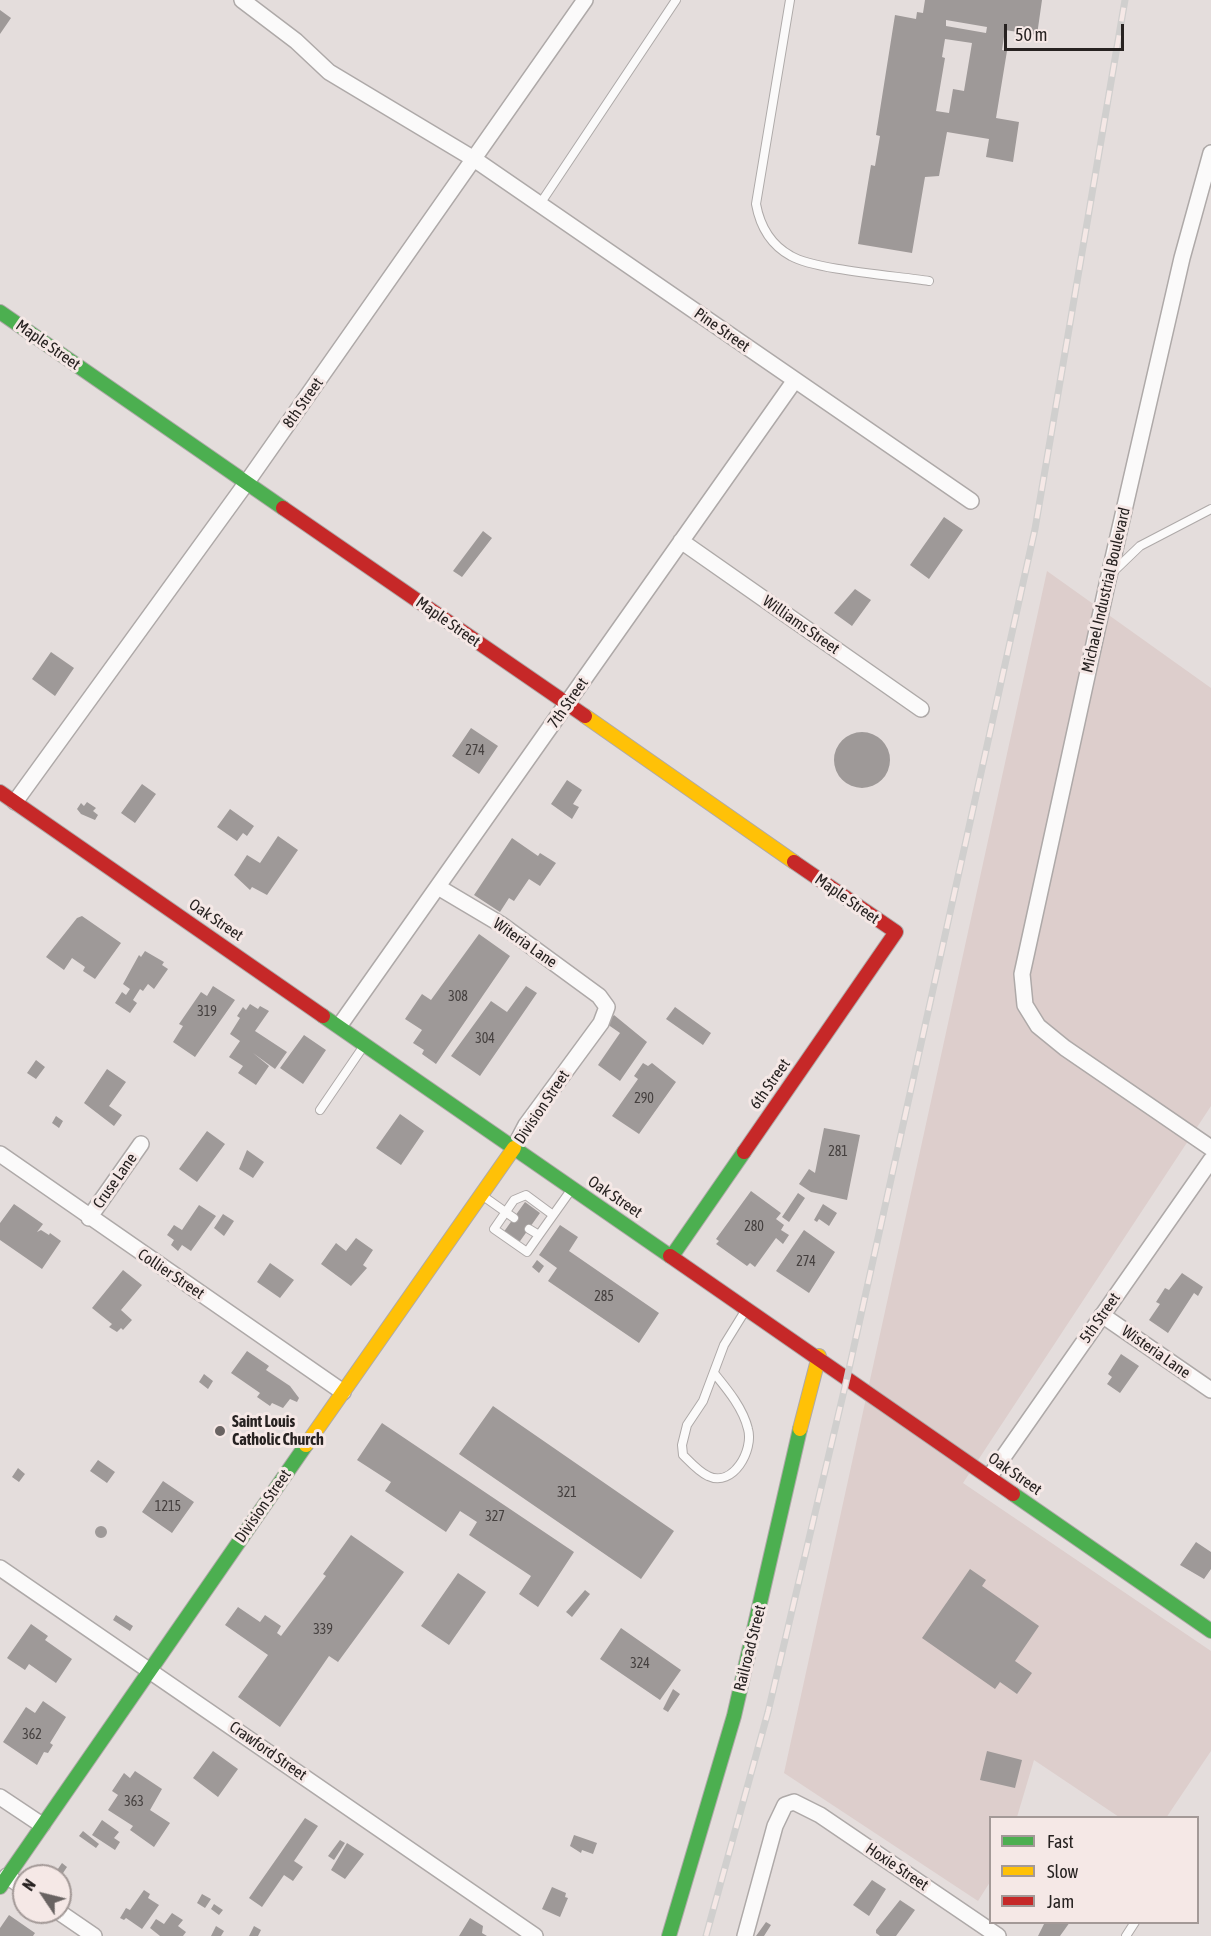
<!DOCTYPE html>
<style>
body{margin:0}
#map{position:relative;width:1211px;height:1936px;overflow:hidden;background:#e4dddc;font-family:"Asap Condensed",sans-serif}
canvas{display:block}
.legend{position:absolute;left:989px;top:1816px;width:210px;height:108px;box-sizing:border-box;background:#f5e8e6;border:2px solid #a39997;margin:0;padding:8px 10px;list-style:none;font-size:18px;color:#272221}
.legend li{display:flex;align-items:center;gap:12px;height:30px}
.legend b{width:30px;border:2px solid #a39997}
.north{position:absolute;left:12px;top:1864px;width:60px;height:60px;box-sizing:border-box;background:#f5e8e6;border:2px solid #a39997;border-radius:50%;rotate:305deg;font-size:16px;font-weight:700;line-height:24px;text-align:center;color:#272221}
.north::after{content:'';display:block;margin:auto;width:21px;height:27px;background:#696362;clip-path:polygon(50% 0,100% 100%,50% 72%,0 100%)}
.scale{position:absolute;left:1004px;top:24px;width:120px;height:27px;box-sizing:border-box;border:3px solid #272221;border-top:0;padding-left:8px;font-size:18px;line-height:21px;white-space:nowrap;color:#272221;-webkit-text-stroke:4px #f5e8e6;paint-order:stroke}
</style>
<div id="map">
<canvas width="1211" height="1936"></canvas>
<ul class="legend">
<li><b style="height:8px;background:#4caf50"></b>Fast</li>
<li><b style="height:8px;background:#ffc107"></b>Slow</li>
<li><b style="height:8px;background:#c62828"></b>Jam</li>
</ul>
<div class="north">N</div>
<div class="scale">50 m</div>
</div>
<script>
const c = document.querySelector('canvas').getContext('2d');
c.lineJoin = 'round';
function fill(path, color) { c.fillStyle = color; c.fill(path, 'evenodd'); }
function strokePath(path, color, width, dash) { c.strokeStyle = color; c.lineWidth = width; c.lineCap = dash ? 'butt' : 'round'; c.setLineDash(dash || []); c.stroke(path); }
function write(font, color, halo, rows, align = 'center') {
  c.font = font + ' "Asap Condensed",sans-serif'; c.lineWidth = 6; c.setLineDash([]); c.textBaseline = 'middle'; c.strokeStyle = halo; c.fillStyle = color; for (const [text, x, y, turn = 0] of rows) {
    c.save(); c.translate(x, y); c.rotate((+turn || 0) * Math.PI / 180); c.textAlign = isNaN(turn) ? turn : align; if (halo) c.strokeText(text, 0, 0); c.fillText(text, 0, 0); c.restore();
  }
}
const built = new Path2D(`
 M 1047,571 L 1211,688 L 1211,1106 L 963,1483 L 1211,1651 L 1211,1751 L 1166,1818 L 1119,1817 L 1034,1760 L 1017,1817 L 990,1818 L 990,1882 L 978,1901 L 784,1773 Z`);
const building = new Path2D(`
 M 925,0 L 1042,0 L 1037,35 L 1005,30 L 1002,50 L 1007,51 L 996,118 L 1019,122 L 1013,162 L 986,157 L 989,139 L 947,132 L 939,176 L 925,177 L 912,253 L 858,244 L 871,165 L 875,166 L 880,136 L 876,135 L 895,15 L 916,19 L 917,12 L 923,13 ZM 946,20 L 987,27 L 986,33 L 946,26 ZM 945,39 L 972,43 L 964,91 L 953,89 L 949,113 L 936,111 L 945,58 L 942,57 Z
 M 0,10 L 11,18 L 0,34 Z
 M 944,517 L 963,530 L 929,579 L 910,565 Z
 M 483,531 L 492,538 L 462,577 L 453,571 Z
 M 855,589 L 871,600 L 852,626 L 834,613 Z
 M 51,652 L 74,668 L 55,696 L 32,679 Z
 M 471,728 L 498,746 L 479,774 L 452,756 Z
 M834 760a28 28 0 1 1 56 0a28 28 0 1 1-56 0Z
 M 567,780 L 582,790 L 573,804 L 579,807 L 572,819 L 551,804 Z
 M 142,784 L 156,794 L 135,823 L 121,813 Z
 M 87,802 L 96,808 L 93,811 L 98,815 L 95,820 L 81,814 L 77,809 L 81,803 L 84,806 Z
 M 230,809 L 254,826 L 247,836 L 243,833 L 237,841 L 217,827 Z
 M 278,836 L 298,850 L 267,895 L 252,887 L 250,890 L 234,875 L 247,855 L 260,863 Z
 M 512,838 L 538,856 L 540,853 L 556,863 L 540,886 L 529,879 L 514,901 L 509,898 L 500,912 L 474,895 Z
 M 82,916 L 121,943 L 95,979 L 83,971 L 85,967 L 72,958 L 64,970 L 46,957 L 77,918 Z
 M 479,934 L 510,956 L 436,1064 L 422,1054 L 424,1050 L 413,1043 L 422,1030 L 405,1019 L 422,994 L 431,1000 Z
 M 145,951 L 164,962 L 162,965 L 168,969 L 154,989 L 148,984 L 143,991 L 140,989 L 133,1000 L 137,1003 L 130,1013 L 115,1003 L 122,992 L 126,995 L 130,989 L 123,984 L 139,955 L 141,957 Z
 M 213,986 L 235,1000 L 195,1057 L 173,1042 L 183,1026 L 179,1024 L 201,992 L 207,996 Z
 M 526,986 L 537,993 L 480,1076 L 451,1056 L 491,1001 L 507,1012 Z
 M 250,1004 L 258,1009 L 260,1006 L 269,1011 L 255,1031 L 287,1052 L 275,1069 L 253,1053 L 269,1066 L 256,1085 L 238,1073 L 243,1066 L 229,1057 L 240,1041 L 230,1034 L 240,1018 L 237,1016 L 243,1007 L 246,1010 Z
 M 675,1007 L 711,1033 L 703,1045 L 666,1019 Z
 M 614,1015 L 647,1042 L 620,1081 L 598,1065 L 620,1033 L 607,1024 Z
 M 304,1035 L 326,1050 L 303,1084 L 280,1068 Z
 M 36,1060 L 45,1067 L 36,1079 L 27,1073 Z
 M 643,1063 L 648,1066 L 652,1063 L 676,1082 L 639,1134 L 612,1116 L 638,1079 L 634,1076 Z
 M 107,1069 L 126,1082 L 109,1106 L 122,1115 L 114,1126 L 84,1103 Z
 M 400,1114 L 424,1131 L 401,1165 L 376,1148 Z
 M 56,1116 L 63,1121 L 59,1128 L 52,1123 Z
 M 824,1128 L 860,1135 L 847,1200 L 811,1192 L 799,1184 L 809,1169 L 815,1173 Z
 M 207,1131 L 225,1144 L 197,1182 L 179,1169 Z
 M 247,1150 L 264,1162 L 253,1178 L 239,1169 Z
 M 751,1191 L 781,1213 L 776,1219 L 784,1225 L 781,1230 L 789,1235 L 783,1244 L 776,1238 L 755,1267 L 750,1263 L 747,1266 L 716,1244 L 719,1241 L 716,1239 Z
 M 798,1193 L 805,1198 L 789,1222 L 782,1217 Z
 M 525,1202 L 540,1213 L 518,1244 L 503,1233 Z
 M 14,1204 L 43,1224 L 37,1232 L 41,1230 L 49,1235 L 50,1233 L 61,1241 L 42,1269 L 0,1240 L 0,1223 Z
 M 823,1204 L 837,1213 L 829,1226 L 819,1219 L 817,1222 L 814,1220 Z
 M 199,1205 L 216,1216 L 191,1251 L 182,1245 L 178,1251 L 171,1245 L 174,1240 L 167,1235 L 174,1225 L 182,1230 Z
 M 223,1214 L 234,1221 L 224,1236 L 214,1228 Z
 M 560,1225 L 578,1237 L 569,1251 L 659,1313 L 639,1343 L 548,1281 L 557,1268 L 539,1255 Z
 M 804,1230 L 835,1252 L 809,1293 L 776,1271 Z
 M 356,1238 L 373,1250 L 363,1265 L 367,1268 L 351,1286 L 321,1264 L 336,1243 L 346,1251 Z
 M 537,1260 L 544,1266 L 539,1273 L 532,1267 Z
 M 270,1263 L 294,1280 L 280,1298 L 257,1282 Z
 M 123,1270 L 142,1285 L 121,1310 L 132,1320 L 123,1330 L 121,1328 L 117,1332 L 109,1327 L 112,1324 L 92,1308 Z
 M 1182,1273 L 1203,1287 L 1198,1296 L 1194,1293 L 1168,1333 L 1149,1320 L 1160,1304 L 1156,1302 L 1165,1288 L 1169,1290 Z
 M 247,1351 L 269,1366 L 266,1370 L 290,1386 L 299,1398 L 297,1402 L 290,1399 L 283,1408 L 272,1403 L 270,1406 L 257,1397 L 260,1393 L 231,1373 Z
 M 1121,1354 L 1139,1366 L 1120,1393 L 1107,1384 L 1112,1377 L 1108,1374 Z
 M 204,1374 L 213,1381 L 208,1389 L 199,1382 Z
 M 493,1406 L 674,1531 L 641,1579 L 459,1454 Z
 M 382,1423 L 574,1552 L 538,1607 L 519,1594 L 531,1576 L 469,1535 L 477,1522 L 460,1511 L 446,1532 L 385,1491 L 391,1482 L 357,1460 Z
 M 98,1460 L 115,1472 L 107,1483 L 90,1471 Z
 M 18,1468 L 25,1474 L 19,1482 L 12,1477 Z
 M 163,1481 L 194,1502 L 172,1533 L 142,1512 Z
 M95 1532a6 6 0 1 1 12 0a6 6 0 1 1-12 0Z
 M 351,1535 L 404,1572 L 338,1662 L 329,1656 L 280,1727 L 238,1697 L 268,1655 L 225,1625 L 238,1607 L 260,1622 L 265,1615 L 281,1626 L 277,1633 L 281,1636 L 326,1576 L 323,1574 Z
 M 1196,1542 L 1211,1552 L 1211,1569 L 1204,1579 L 1180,1565 Z
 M 970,1569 L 986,1580 L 982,1586 L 1039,1626 L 1015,1661 L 1032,1673 L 1017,1694 L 1000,1682 L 995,1689 L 922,1638 Z
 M 458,1573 L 486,1592 L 449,1645 L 421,1626 Z
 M 585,1590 L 590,1594 L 572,1617 L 566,1612 Z
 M 116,1615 L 133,1626 L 130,1631 L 113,1620 Z
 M 31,1624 L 48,1636 L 45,1640 L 72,1659 L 56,1683 L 29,1664 L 25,1670 L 7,1658 Z
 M 621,1628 L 681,1670 L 660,1700 L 600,1659 Z
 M 673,1689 L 680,1694 L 668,1712 L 663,1709 Z
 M 43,1701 L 66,1717 L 50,1743 L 53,1745 L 48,1753 L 44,1752 L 37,1765 L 3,1742 L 26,1707 L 35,1713 Z
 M 213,1751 L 238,1769 L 218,1797 L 193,1778 Z
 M 987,1751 L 1022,1760 L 1015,1788 L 980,1780 Z
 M 135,1771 L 162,1789 L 150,1810 L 170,1823 L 154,1847 L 130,1830 L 133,1826 L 108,1810 L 118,1795 L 112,1791 L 124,1773 L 130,1778 Z
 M 305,1818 L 318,1826 L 294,1861 L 303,1867 L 293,1881 L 284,1875 L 262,1907 L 249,1898 Z
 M 102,1820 L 119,1832 L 114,1838 L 120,1842 L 115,1850 L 92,1835 Z
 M 83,1831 L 99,1844 L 96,1848 L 79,1836 Z
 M 574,1835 L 597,1843 L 593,1854 L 582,1850 L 581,1853 L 570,1846 Z
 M 340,1840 L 345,1843 L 334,1860 L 328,1856 Z
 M 347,1843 L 364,1854 L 345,1879 L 331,1870 Z
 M 62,1863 L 67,1867 L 61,1876 L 53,1876 Z
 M 872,1880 L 886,1889 L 869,1916 L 853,1905 Z
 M 552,1887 L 566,1893 L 565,1897 L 568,1898 L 560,1917 L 542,1909 Z
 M 144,1890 L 150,1894 L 148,1898 L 159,1905 L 142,1929 L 126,1918 L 124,1920 L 120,1918 L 126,1908 L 130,1910 Z
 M 202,1894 L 211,1899 L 205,1908 L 197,1903 Z
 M 900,1900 L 915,1910 L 896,1936 L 880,1936 L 876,1933 L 876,1930 Z
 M 214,1904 L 223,1910 L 219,1915 L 211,1909 Z
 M 172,1913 L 183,1920 L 178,1926 L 186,1932 L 183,1936 L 160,1936 L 150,1928 L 156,1919 L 164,1924 Z
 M 9,1915 L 35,1933 L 33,1936 L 0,1936 L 0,1928 Z
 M 470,1918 L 483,1926 L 482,1933 L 487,1936 L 459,1936 Z
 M 766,1922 L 771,1925 L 764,1936 L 756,1936 Z
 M 1045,1922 L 1070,1922 L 1060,1936 L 1038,1936 Z
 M 216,1926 L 224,1931 L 221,1936 L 211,1936 Z
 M 254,1926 L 261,1930 L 258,1936 L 249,1936 Z`);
const lane = new Path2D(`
 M 790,0 L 756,204 C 760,226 771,245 791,256 C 815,270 898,276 929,281
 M 540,204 L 676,0
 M 1114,571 L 1140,546 L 1211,509
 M 320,1110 L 363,1047
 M 483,1196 L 514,1218
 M 529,1229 L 539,1235 L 571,1190
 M 539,1235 L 527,1252 L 494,1229 L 514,1200 L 526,1195 L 553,1215
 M 714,1373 C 727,1389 743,1408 748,1429 C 754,1450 733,1488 708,1476 C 699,1472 690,1462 683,1455 L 682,1445 L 687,1425 L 703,1401 L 724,1345 L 745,1311
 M 1126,1936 L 1135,1922`);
const street = new Path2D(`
 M 242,0 L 296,41 L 329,72 L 474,159 L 971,501
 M 1211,153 L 1182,258 L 1108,580 L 1022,974 L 1025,1005 L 1038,1026 L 1065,1048 L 1211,1148
 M 681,541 L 921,709
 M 15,802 L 247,482 L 585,0
 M 438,887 L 502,925 L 599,996 L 607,1007 L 601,1023 L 526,1125 L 514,1148
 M 340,1025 L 795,380
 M 0,1154 L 343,1392
 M 89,1218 L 141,1144
 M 1102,1315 L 1211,1390
 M 990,1476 L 1211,1160
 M 0,1568 L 535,1936
 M 0,1797 L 42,1825
 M 7,1876 L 24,1888
 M 59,1912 L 94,1936
 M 745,1936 L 775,1826 L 785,1805 L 794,1802 L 820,1815 L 998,1936`);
const fast = new Path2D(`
 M 0,312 L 283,508
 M 323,1016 L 670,1256
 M 672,1256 L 744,1152
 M 1013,1494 L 1211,1631
 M 0,1887 L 306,1445
 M 669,1936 L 734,1716 L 800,1429`);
const slow = new Path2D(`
 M 585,716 L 794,862
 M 800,1429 L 819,1356
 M 306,1445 L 514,1148`);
const jam = new Path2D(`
 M 283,508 L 585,716
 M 0,792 L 323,1016
 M 744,1152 L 896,932 L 794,862
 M 670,1256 L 1013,1494`);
const rail = new Path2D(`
 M 706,1936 L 768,1712 L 847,1378 L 1035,529 L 1125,0`);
const markers = [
 [220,1431,6,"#696362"]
];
const numberNames = [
 ["274",475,751],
 ["308",458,997],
 ["319",207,1012],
 ["304",485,1039],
 ["290",644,1099],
 ["281",838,1152],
 ["280",754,1227],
 ["274",806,1262],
 ["285",604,1297],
 ["321",567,1493],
 ["1215",168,1507],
 ["327",495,1517],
 ["339",323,1630],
 ["324",640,1664],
 ["362",32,1735],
 ["363",134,1802]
];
const streetNames = [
 ["Pine Street",722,330,35],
 ["Maple Street",48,345,35],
 ["8th Street",303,403,-55],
 ["Michael Industrial Boulevard",1106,590,-77],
 ["Maple Street",448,622,35],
 ["Williams Street",801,625,35],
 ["7th Street",568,703,-55],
 ["Maple Street",847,899,35],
 ["Oak Street",216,920,34],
 ["Witeria Lane",525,943,35],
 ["6th Street",770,1084,-55],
 ["Division Street",542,1107,-56],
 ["Cruse Lane",115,1181,-55],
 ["Oak Street",615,1197,34],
 ["Collier Street",171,1274,34],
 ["5th Street",1100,1318,-55],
 ["Wisteria Lane",1156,1352,35],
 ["Oak Street",1015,1474,35],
 ["Division Street",263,1506,-55],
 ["Railroad Street",750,1648,-76],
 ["Crawford Street",268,1751,35],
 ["Hoxie Street",897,1867,34]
];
const poiNames = [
 ["Saint Louis",232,1422],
 ["Catholic Church",232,1440]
];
fill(built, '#ddcecc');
fill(building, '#9e9998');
strokePath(lane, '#aea9a8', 10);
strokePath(street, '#aea9a8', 18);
strokePath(fast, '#aea9a8', 16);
strokePath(slow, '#aea9a8', 16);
strokePath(jam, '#aea9a8', 16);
strokePath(lane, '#fbfafa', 8);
strokePath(street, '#fbfafa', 15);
strokePath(fast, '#4caf50', 14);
strokePath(slow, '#ffc107', 14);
strokePath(jam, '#c62828', 14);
strokePath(rail, '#d0cfce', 7);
strokePath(rail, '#f5e8e6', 4.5, [14]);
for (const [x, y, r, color] of markers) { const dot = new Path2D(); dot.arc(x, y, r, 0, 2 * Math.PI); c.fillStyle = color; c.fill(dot); strokePath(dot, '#f5e8e6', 2); }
write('14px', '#45403f', null, numberNames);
write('16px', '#272221', '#f5e8e6', streetNames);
write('bold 16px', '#272221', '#f5e8e6', poiNames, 'left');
</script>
